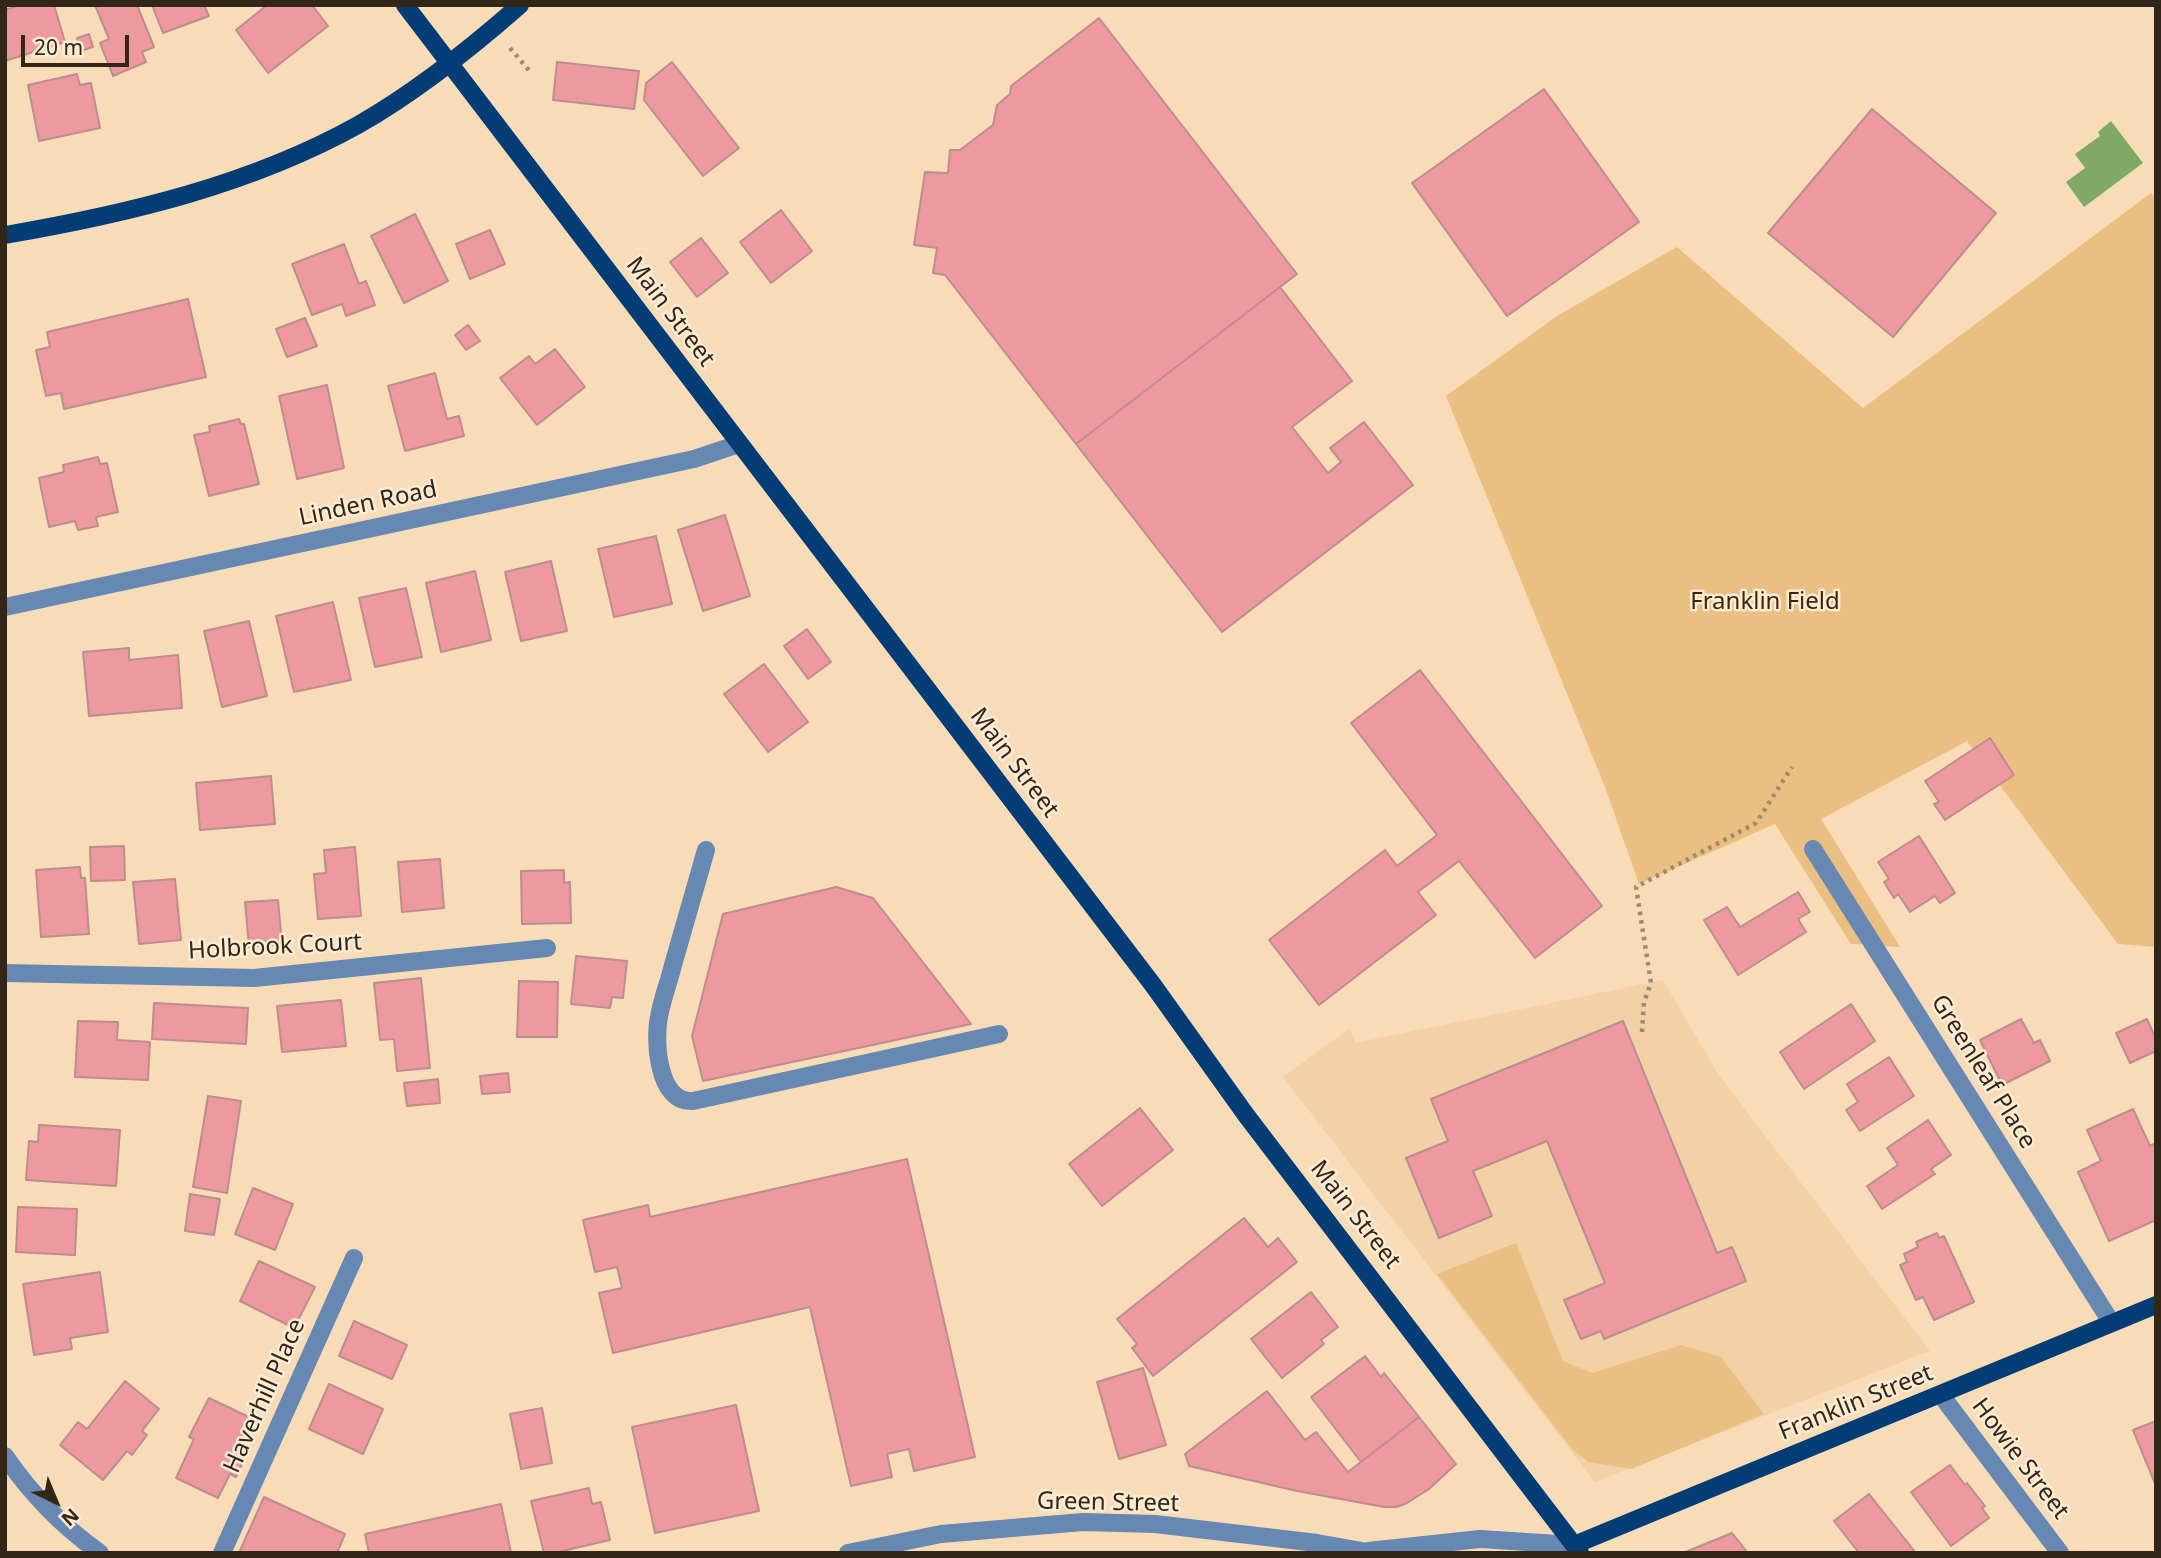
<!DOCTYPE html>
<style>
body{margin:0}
#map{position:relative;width:2161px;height:1558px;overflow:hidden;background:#f8dcb7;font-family:"Noto Sans",sans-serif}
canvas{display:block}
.frame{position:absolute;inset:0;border:7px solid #312618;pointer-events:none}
.north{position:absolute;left:21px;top:1467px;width:70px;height:70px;-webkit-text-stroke:5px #fcebd5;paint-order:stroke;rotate:137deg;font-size:19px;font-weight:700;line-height:28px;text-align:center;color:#312618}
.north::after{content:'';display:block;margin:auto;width:24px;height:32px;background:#312618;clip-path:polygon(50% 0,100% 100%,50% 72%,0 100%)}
.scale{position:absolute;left:21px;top:35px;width:108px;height:32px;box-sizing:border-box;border:4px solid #312618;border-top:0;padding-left:9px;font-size:21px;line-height:24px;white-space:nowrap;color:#312618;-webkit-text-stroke:5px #fcebd5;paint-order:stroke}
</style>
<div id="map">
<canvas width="2161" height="1558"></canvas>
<div class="frame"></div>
<div class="north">N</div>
<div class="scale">20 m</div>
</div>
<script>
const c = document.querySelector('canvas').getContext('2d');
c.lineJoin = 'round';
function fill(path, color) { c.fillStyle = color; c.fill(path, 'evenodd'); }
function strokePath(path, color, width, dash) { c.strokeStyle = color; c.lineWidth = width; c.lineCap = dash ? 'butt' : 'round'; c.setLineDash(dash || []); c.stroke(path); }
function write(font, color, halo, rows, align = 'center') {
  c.font = font + ' "Noto Sans",sans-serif'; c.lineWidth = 5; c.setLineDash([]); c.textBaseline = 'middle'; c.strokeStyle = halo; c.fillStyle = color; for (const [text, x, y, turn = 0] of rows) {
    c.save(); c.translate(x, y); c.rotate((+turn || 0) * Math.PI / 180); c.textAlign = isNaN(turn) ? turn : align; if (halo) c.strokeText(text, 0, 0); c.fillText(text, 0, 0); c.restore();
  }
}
const built = new Path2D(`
 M 1663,980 L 1718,1074 L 1930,1351 L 1595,1482 L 1283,1077 L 1350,1028 L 1355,1043 Z`);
const green = new Path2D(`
 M 2151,193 L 2156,199 L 2156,947 L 2118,944 L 1967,741 L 1821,819 L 1900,947 L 1851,944 L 1775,824 L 1639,884 L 1605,787 L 1446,396 L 1557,316 L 1677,247 L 1863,408 Z
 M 1516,1243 L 1563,1361 L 1592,1373 L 1681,1345 L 1721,1357 L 1764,1414 L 1631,1469 L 1589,1462 L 1572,1449 L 1437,1274 Z`);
const water = new Path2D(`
 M 2111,121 L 2143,163 L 2084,207 L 2066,182 L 2085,168 L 2075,154 L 2100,136 L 2098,132 Z`);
const building = new Path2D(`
 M 20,5 L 54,5 L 65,42 L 5,61 L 5,10 Z
 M 95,5 L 137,5 L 154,47 L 142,52 L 146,62 L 113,76 L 100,43 L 109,39 Z
 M 152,5 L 204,5 L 209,16 L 163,33 Z
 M 312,5 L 328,26 L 268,73 L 236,30 L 267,5 Z
 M 1099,18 L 1297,274 L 1076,444 L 945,275 L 933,273 L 937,248 L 914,245 L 925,172 L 948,173 L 950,150 L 960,150 L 993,125 L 997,105 L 1010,94 L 1011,86 Z
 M 89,34 L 93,47 L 81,51 L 77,38 Z
 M 557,62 L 639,71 L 634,109 L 553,100 Z
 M 672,62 L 739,148 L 703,176 L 644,100 L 646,83 Z
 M 77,74 L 80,85 L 91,83 L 100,128 L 39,141 L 28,85 Z
 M 1544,89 L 1639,222 L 1507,316 L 1412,183 Z
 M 1872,109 L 1996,213 L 1893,337 L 1768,233 Z
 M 781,210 L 812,251 L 771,283 L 740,242 Z
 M 415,214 L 448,281 L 404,303 L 371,236 Z
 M 490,230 L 505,264 L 470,279 L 456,244 Z
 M 701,238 L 728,273 L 697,297 L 670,262 Z
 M 344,244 L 359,284 L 366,281 L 375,305 L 346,316 L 342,304 L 312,315 L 292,264 Z
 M 1280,287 L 1352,381 L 1292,427 L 1328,473 L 1341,462 L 1330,448 L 1364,422 L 1413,485 L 1222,632 L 1076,444 Z
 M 188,299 L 206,377 L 64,409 L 61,393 L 46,396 L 36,350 L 50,347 L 47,332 Z
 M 305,318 L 317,346 L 287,357 L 276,329 Z
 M 468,325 L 480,341 L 466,350 L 455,335 Z
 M 555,349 L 585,387 L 537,425 L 500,378 L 529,356 L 535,364 Z
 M 435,373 L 447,419 L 459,416 L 464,436 L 405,451 L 388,386 Z
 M 327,385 L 344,468 L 297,479 L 279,396 Z
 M 239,419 L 241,424 L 244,424 L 259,484 L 209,496 L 194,435 L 210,432 L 209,426 Z
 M 98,457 L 100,464 L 107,463 L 118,512 L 96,517 L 98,526 L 78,530 L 75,521 L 49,527 L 39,478 L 64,472 L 63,465 Z
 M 725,515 L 750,596 L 703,611 L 678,530 Z
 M 656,536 L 672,604 L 614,617 L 598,549 Z
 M 551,561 L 567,631 L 521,641 L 505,572 Z
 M 475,571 L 491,640 L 441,652 L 426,583 Z
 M 406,588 L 422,657 L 375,667 L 359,598 Z
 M 333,602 L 351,680 L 294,692 L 276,616 Z
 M 249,621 L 267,696 L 222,707 L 204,631 Z
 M 807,629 L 831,662 L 808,679 L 784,646 Z
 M 129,648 L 129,660 L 178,655 L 182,708 L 89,716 L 83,652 Z
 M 764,664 L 808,722 L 768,752 L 724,694 Z
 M 1420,670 L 1602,906 L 1535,958 L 1459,861 L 1418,892 L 1436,915 L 1319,1005 L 1269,940 L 1385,850 L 1397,866 L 1437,835 L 1351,723 Z
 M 1990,738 L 2014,775 L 1945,820 L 1934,804 L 1939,802 L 1925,781 Z
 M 271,776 L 275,824 L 200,830 L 196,783 Z
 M 1919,836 L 1955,893 L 1940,903 L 1935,896 L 1910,912 L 1898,894 L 1894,898 L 1884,882 L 1889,879 L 1878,862 Z
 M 124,846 L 125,880 L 91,881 L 90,847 Z
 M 355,847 L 361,916 L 318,919 L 314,874 L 326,873 L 324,850 Z
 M 440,859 L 444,908 L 402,912 L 398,862 Z
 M 80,867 L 81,878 L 85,878 L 89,934 L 41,937 L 36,870 Z
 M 564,870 L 564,883 L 570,882 L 571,923 L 522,924 L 521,871 Z
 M 175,879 L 181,940 L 139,944 L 133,882 Z
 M 836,887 L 873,898 L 971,1024 L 703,1081 L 692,1036 L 723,914 Z
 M 1798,892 L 1810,912 L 1798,919 L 1806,932 L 1738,975 L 1704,920 L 1727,907 L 1740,927 Z
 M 278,900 L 282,944 L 249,947 L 245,902 Z
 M 576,956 L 627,961 L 623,998 L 612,997 L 610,1008 L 571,1004 Z
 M 421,978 L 430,1068 L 397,1071 L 394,1039 L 380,1040 L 374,983 Z
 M 519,981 L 558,982 L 557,1037 L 517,1037 Z
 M 341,1000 L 346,1046 L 282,1052 L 277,1006 Z
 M 154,1003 L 248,1008 L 246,1044 L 152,1039 Z
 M 1851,1004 L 1875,1041 L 1804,1089 L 1780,1052 Z
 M 2021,1019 L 2034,1043 L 2040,1040 L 2050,1061 L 2002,1085 L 1980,1040 Z
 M 2147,1019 L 2156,1039 L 2156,1051 L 2130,1063 L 2116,1033 Z
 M 78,1021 L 118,1022 L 117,1040 L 150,1042 L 148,1080 L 75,1077 Z
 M 1623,1021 L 1717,1253 L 1732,1247 L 1746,1281 L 1604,1339 L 1601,1331 L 1581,1339 L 1564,1300 L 1605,1283 L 1547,1141 L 1473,1171 L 1492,1216 L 1439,1238 L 1406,1158 L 1448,1141 L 1431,1099 Z
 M 1889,1057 L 1914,1096 L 1860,1131 L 1846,1110 L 1858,1102 L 1847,1084 Z
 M 508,1073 L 510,1092 L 482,1094 L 480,1076 Z
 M 438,1079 L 440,1103 L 407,1106 L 404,1083 Z
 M 208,1096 L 241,1101 L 227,1193 L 193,1187 Z
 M 1140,1108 L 1173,1150 L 1102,1206 L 1069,1164 Z
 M 2133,1109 L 2150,1146 L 2156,1143 L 2156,1220 L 2109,1241 L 2078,1172 L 2101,1161 L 2087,1130 Z
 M 1928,1120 L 1951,1155 L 1931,1169 L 1935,1174 L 1882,1209 L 1867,1186 L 1898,1165 L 1887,1148 Z
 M 39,1125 L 120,1130 L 116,1186 L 26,1180 L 29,1141 L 38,1142 Z
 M 907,1159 L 975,1457 L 914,1471 L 909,1449 L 887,1454 L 892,1477 L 851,1486 L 810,1307 L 613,1353 L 599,1293 L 622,1288 L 617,1267 L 595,1272 L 583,1220 L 648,1205 L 650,1217 Z
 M 253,1188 L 293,1204 L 275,1250 L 235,1234 Z
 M 190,1194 L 220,1199 L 214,1235 L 185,1231 Z
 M 18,1207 L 77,1209 L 75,1255 L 16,1252 Z
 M 1244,1218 L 1268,1247 L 1278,1238 L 1297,1262 L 1153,1376 L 1132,1348 L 1137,1344 L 1117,1319 Z
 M 1937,1233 L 1939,1238 L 1944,1236 L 1974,1302 L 1934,1320 L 1923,1297 L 1916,1300 L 1900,1265 L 1907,1262 L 1904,1254 L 1918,1247 L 1916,1242 Z
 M 259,1261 L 315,1287 L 294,1328 L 240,1301 Z
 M 100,1272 L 108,1332 L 70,1338 L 72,1349 L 34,1355 L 23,1284 Z
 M 1311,1292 L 1338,1327 L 1321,1340 L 1324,1344 L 1282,1378 L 1251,1339 Z
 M 354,1321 L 407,1345 L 392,1379 L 339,1356 Z
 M 1365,1356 L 1381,1377 L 1384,1373 L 1419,1417 L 1361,1462 L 1311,1397 Z
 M 1143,1368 L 1166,1445 L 1119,1459 L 1097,1382 Z
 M 125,1381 L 159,1409 L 142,1431 L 147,1435 L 132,1455 L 127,1451 L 103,1480 L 60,1445 L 78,1422 L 87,1429 Z
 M 329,1384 L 383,1409 L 363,1454 L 309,1429 Z
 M 1267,1391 L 1305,1440 L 1316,1432 L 1348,1472 L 1419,1417 L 1456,1464 L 1429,1489 L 1407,1503 L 1397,1507 L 1384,1507 L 1297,1491 L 1189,1466 L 1185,1454 Z
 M 209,1398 L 255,1420 L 240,1450 L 247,1453 L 236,1477 L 230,1474 L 218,1498 L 176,1478 L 194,1439 L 189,1437 Z
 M 736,1405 L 759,1511 L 655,1533 L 632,1427 Z
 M 542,1408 L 552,1463 L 521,1469 L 510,1414 Z
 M 2156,1421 L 2156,1486 L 2133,1430 Z
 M 1950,1465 L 1965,1485 L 1967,1483 L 1985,1506 L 1982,1508 L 1989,1518 L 1951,1546 L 1911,1492 Z
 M 589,1488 L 592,1504 L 601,1502 L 610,1540 L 554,1553 L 544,1553 L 531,1501 Z
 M 1869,1494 L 1916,1553 L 1859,1553 L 1834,1521 Z
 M 264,1497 L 345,1534 L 337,1553 L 239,1553 Z
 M 501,1504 L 511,1553 L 369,1553 L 365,1534 Z
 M 1732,1533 L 1748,1553 L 1683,1553 Z`);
const path = new Path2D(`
 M 510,48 L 532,74
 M 1642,1032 L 1644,1002 L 1651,983 L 1636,887 L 1756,823 L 1792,767`);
const minor = new Path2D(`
 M 5,607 L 694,459 L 739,444
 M 1813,849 L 2111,1322
 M 706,850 C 695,888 684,926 673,965 C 669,982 662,999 659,1017 C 654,1041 658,1104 693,1101 L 999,1034
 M 5,973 L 254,978 L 547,948
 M 1941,1395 L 2060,1553
 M 5,1456 C 31,1494 62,1526 100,1553
 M 1368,1551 L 1480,1539 L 1574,1545
 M 222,1553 L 354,1258
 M 848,1553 L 941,1534 L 1083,1522 L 1155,1524 L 1317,1543 L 1373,1553`);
const major = new Path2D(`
 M 405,5 L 1153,985 L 1246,1115 L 1580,1553
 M 5,235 C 127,214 250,185 358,125 C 416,92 470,49 520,5
 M 1574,1545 L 2156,1305`);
const streetNames = [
 ["Main Street",670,312,53],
 ["Linden Road",368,504,-12],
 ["Main Street",1014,763,53],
 ["Holbrook Court",275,947,-3],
 ["Greenleaf Place",1983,1072,58],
 ["Main Street",1355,1215,52],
 ["Haverhill Place",265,1396,-66],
 ["Franklin Street",1856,1403,-22],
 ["Howie Street",2020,1459,53],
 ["Green Street",1108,1503,1]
];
const parkNames = [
 ["Franklin Field",1765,602]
];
fill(built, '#f2d1a6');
fill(green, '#ebbe82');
fill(water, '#80a966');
fill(building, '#ee989f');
strokePath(building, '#bc8d90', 2);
strokePath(path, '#9e8a6f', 4.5, [3.5, 5]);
strokePath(minor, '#6788b2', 18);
strokePath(major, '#043d76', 18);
write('24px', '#312618', '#fcebd5', streetNames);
write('24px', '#3b2707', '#fcebd5', parkNames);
</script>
